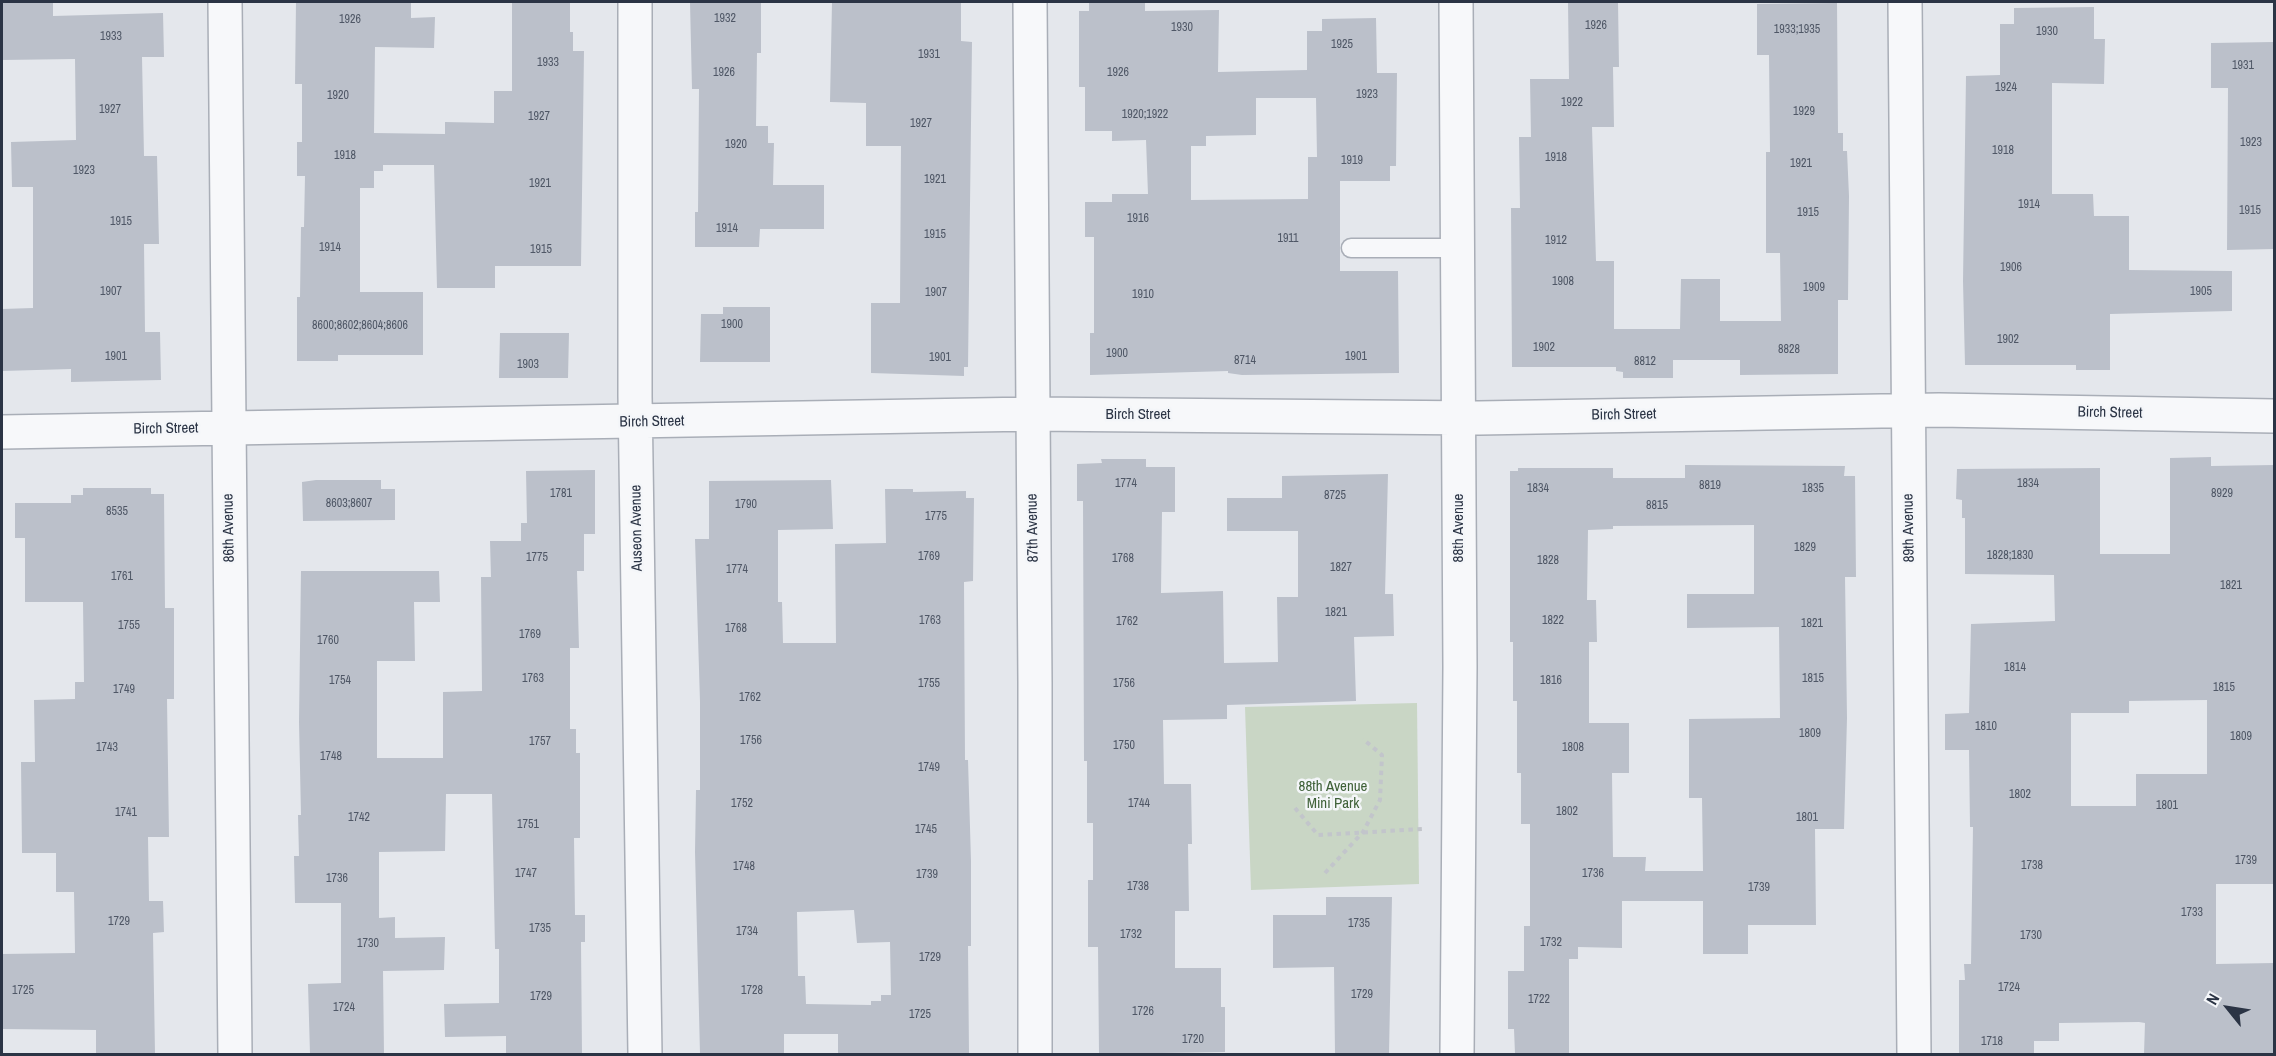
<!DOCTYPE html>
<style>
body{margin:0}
#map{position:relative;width:2276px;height:1056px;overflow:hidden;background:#e4e7ec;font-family:"Archivo Narrow",sans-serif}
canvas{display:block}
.frame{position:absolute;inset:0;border:3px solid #2b3445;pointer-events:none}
.north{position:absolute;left:2198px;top:978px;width:60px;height:60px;-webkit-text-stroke:4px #f4f6f9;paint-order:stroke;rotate:300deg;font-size:16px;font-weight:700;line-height:24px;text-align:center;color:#2b3445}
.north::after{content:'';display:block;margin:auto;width:21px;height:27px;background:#2b3445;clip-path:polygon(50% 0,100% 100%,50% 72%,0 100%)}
</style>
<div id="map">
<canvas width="2276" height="1056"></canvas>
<div class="frame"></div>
<div class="north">N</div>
</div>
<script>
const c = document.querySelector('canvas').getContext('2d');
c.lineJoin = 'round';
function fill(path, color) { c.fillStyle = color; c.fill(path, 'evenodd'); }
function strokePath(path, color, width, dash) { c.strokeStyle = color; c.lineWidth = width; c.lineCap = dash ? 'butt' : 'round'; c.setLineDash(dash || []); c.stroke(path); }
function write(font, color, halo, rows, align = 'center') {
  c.font = font + ' "Archivo Narrow",sans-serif'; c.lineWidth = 5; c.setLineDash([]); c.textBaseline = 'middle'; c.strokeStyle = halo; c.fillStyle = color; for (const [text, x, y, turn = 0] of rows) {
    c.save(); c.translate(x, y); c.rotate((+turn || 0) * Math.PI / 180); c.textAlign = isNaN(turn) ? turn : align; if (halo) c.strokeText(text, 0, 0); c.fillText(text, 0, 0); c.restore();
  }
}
const green = new Path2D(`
 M 1417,703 L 1419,884 L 1251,890 L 1245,707 Z`);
const building = new Path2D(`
 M 2,2 L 53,2 L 53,16 L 163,13 L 164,57 L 142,57 L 144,156 L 157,156 L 159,244 L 144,244 L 145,332 L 160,332 L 161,380 L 71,382 L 71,369 L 2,371 L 2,309 L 33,308 L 33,187 L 12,187 L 11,142 L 76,140 L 75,59 L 2,60 Z
 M 296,2 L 411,2 L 411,18 L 435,17 L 434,48 L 375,47 L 374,133 L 445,134 L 445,122 L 494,123 L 494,91 L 512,91 L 512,2 L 570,2 L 570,32 L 573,32 L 573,51 L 584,51 L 581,266 L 495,266 L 495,288 L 437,288 L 434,165 L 383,165 L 383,171 L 374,171 L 374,188 L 360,188 L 360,292 L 423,292 L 423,355 L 338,355 L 338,361 L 297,361 L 297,297 L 300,297 L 301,227 L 304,227 L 305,176 L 297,176 L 297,142 L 302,142 L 302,84 L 295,84 Z
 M 690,2 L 761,2 L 761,53 L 757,53 L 756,126 L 768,126 L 768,143 L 774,143 L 773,185 L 824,185 L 824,229 L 760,229 L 759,247 L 695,247 L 695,212 L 698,212 L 699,89 L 692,89 Z
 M 832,2 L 961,2 L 961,41 L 972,42 L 968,367 L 964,367 L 964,376 L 871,373 L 871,303 L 900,303 L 901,146 L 866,146 L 866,103 L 830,102 Z
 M 1089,2 L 1145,2 L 1145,11 L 1219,10 L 1218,72 L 1307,70 L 1307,31 L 1322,31 L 1322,19 L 1376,18 L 1377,73 L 1397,73 L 1396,166 L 1390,166 L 1390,181 L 1340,181 L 1340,271 L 1398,271 L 1399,373 L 1242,375 L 1228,373 L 1228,371 L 1090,375 L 1090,333 L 1094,333 L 1094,237 L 1085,237 L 1085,202 L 1112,202 L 1112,194 L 1148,194 L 1146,140 L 1112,141 L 1112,131 L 1085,131 L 1085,87 L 1079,87 L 1079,11 L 1089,11 ZM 1256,98 L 1316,98 L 1317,157 L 1308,157 L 1308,199 L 1191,200 L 1191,146 L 1206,146 L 1206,136 L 1256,135 Z
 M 1568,2 L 1618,2 L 1619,67 L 1613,67 L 1614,127 L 1592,127 L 1596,261 L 1614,261 L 1614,329 L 1680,329 L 1681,279 L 1720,279 L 1720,321 L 1781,321 L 1780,253 L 1766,253 L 1766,152 L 1770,152 L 1769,55 L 1757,55 L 1757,4 L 1837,3 L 1838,133 L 1843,133 L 1843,151 L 1847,151 L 1849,196 L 1848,300 L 1838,300 L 1838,374 L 1740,375 L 1740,360 L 1673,360 L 1673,378 L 1623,378 L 1623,372 L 1616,371 L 1616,367 L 1512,367 L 1511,208 L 1520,208 L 1519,137 L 1531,137 L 1530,79 L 1569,79 Z
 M 2094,7 L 2094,39 L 2105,39 L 2104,84 L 2052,83 L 2052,194 L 2093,194 L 2094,216 L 2129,216 L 2129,270 L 2232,271 L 2232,311 L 2110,314 L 2110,370 L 2076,370 L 2076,365 L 1965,365 L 1963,281 L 1966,76 L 2000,75 L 2000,24 L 2014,24 L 2014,8 Z
 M 2274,42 L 2274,249 L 2227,250 L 2228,88 L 2211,88 L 2211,43 Z
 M 723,307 L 770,307 L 770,362 L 700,362 L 701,314 L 723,314 Z
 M 500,333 L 569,333 L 568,378 L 499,378 Z
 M 2211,457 L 2211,466 L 2274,465 L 2274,884 L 2216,884 L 2216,964 L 2274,963 L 2274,1054 L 2144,1054 L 2145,1023 L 2139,1022 L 2059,1023 L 2059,1041 L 2034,1041 L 2034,1054 L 1959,1054 L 1959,980 L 1965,980 L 1964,964 L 1971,964 L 1973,827 L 1970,827 L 1969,750 L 1945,750 L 1945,714 L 1969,713 L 1971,624 L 2055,621 L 2054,575 L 1965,574 L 1965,518 L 1962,518 L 1962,500 L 1956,499 L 1957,469 L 2100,468 L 2100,554 L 2170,554 L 2170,458 ZM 2207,700 L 2207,774 L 2136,774 L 2136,806 L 2071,806 L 2071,713 L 2129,713 L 2129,701 Z
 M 1101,459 L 1146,459 L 1146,467 L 1175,467 L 1175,512 L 1162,512 L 1161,593 L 1223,591 L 1224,663 L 1278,662 L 1277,597 L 1298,597 L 1298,531 L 1227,531 L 1227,498 L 1282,498 L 1282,476 L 1388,474 L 1385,594 L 1393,594 L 1394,636 L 1354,637 L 1356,701 L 1227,705 L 1227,719 L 1163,720 L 1164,784 L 1191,784 L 1192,844 L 1188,844 L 1189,911 L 1175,911 L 1175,968 L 1221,968 L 1221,1007 L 1225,1007 L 1225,1052 L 1099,1054 L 1098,947 L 1088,947 L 1088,880 L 1093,880 L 1093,823 L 1087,823 L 1087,761 L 1084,761 L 1083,501 L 1077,501 L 1077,464 L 1102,463 Z
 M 1685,465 L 1845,466 L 1844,476 L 1855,476 L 1856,577 L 1845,577 L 1847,718 L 1844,829 L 1815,829 L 1816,925 L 1748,925 L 1748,954 L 1703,954 L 1703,901 L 1622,901 L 1622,948 L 1578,947 L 1578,959 L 1569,959 L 1569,1054 L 1515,1054 L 1514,1029 L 1508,1029 L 1508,971 L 1524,971 L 1524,926 L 1530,926 L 1530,824 L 1521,824 L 1521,773 L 1517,773 L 1517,701 L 1513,701 L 1513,642 L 1510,642 L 1510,471 L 1518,471 L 1518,468 L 1613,468 L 1613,478 L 1685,478 ZM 1754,525 L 1754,594 L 1687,594 L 1687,628 L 1779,627 L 1780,718 L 1689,719 L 1689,798 L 1702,798 L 1703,871 L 1645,871 L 1646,857 L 1613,857 L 1612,773 L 1629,773 L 1629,723 L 1589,723 L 1589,642 L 1597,642 L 1596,600 L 1587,600 L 1588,530 L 1613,529 L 1613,526 Z
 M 595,470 L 595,534 L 584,534 L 584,571 L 577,571 L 579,648 L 570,648 L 570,729 L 576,729 L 576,753 L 580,753 L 580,838 L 574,838 L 575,915 L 585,915 L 585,942 L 581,942 L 582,1054 L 506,1054 L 506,1036 L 445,1037 L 444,1004 L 499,1003 L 499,949 L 495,949 L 492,794 L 446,794 L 445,851 L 379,852 L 379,918 L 395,917 L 395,938 L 445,937 L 444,970 L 383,971 L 384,1054 L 310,1054 L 308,984 L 341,983 L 341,903 L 295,903 L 294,856 L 299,856 L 298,815 L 301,815 L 299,722 L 301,571 L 439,571 L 440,602 L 414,602 L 415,661 L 377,661 L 377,758 L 443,758 L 443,692 L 482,691 L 481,577 L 491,577 L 490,541 L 521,541 L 521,523 L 527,523 L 526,471 Z
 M 316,480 L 381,480 L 381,489 L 395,489 L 395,520 L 303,521 L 302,482 Z
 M 831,480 L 833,529 L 778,530 L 778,602 L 782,602 L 783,643 L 836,643 L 835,544 L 886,543 L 885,489 L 913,489 L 913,492 L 966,491 L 966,498 L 974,498 L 973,581 L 964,582 L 965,760 L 968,760 L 971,861 L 971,946 L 968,946 L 969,1054 L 838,1054 L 838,1034 L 784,1034 L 784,1054 L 700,1054 L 695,852 L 696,790 L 700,790 L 700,702 L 695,539 L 709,539 L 709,481 ZM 854,910 L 857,943 L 890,942 L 891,995 L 881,995 L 881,1001 L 871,1001 L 871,1005 L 806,1004 L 805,976 L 798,976 L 797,912 Z
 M 83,488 L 151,488 L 151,494 L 164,494 L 165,608 L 174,608 L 174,699 L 167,699 L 169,837 L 148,837 L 149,901 L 163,901 L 164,932 L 153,933 L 155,1054 L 96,1054 L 96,1030 L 3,1029 L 2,954 L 75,953 L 74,892 L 56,892 L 56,853 L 22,853 L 21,762 L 35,762 L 34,700 L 75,699 L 75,682 L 84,682 L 83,602 L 25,602 L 25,538 L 15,538 L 15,503 L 71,503 L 71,495 L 83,495 Z
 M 1326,897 L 1392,897 L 1389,1054 L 1335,1054 L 1334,967 L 1273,968 L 1273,915 L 1326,915 Z`);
const path = new Path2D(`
 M 1295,808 L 1318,835 L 1423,829
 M 1325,873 L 1363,832 L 1380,800 L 1382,755 L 1363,739`);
const lane = new Path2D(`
 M 1351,248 L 1459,248`);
const street = new Path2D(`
 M 225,2 L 235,1054
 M 635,2 L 635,396 L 645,1054
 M 1030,2 L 1035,682 L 1035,1054
 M 1456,2 L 1460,667 L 1457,1054
 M 1905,2 L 1914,1054
 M 2,432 L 1032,414 L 1479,418 L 1939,410 L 2274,416`);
const numberNames = [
 ["1932",725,19],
 ["1926",350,20],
 ["1926",1596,26],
 ["1930",1182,28],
 ["1933;1935",1797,30],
 ["1930",2047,32],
 ["1933",111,37],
 ["1925",1342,45],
 ["1931",929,55],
 ["1933",548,63],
 ["1931",2243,66],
 ["1926",724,73],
 ["1926",1118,73],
 ["1924",2006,88],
 ["1923",1367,95],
 ["1920",338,96],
 ["1922",1572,103],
 ["1927",110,110],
 ["1929",1804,112],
 ["1920;1922",1145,115],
 ["1927",539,117],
 ["1927",921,124],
 ["1923",2251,143],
 ["1920",736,145],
 ["1918",2003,151],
 ["1918",345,156],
 ["1918",1556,158],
 ["1919",1352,161],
 ["1921",1801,164],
 ["1923",84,171],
 ["1921",935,180],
 ["1921",540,184],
 ["1914",2029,205],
 ["1915",2250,211],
 ["1915",1808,213],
 ["1916",1138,219],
 ["1915",121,222],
 ["1914",727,229],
 ["1915",935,235],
 ["1911",1288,239],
 ["1912",1556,241],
 ["1914",330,248],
 ["1915",541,250],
 ["1906",2011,268],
 ["1908",1563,282],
 ["1909",1814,288],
 ["1907",111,292],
 ["1905",2201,292],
 ["1907",936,293],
 ["1910",1143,295],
 ["1900",732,325],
 ["8600;8602;8604;8606",360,326],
 ["1902",2008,340],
 ["1902",1544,348],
 ["8828",1789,350],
 ["1900",1117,354],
 ["1901",116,357],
 ["1901",1356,357],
 ["1901",940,358],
 ["8714",1245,361],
 ["8812",1645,362],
 ["1903",528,365],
 ["1774",1126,484],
 ["1834",2028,484],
 ["8819",1710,486],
 ["1834",1538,489],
 ["1835",1813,489],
 ["1781",561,494],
 ["8929",2222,494],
 ["8725",1335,496],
 ["8603;8607",349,504],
 ["1790",746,505],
 ["8815",1657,506],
 ["8535",117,512],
 ["1775",936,517],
 ["1829",1805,548],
 ["1828;1830",2010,556],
 ["1769",929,557],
 ["1775",537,558],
 ["1768",1123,559],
 ["1828",1548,561],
 ["1827",1341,568],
 ["1774",737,570],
 ["1761",122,577],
 ["1821",2231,586],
 ["1821",1336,613],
 ["1763",930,621],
 ["1822",1553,621],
 ["1762",1127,622],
 ["1821",1812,624],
 ["1755",129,626],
 ["1768",736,629],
 ["1769",530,635],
 ["1760",328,641],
 ["1814",2015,668],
 ["1763",533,679],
 ["1815",1813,679],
 ["1754",340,681],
 ["1816",1551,681],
 ["1755",929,684],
 ["1756",1124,684],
 ["1815",2224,688],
 ["1749",124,690],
 ["1762",750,698],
 ["1810",1986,727],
 ["1809",1810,734],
 ["1809",2241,737],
 ["1756",751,741],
 ["1757",540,742],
 ["1750",1124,746],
 ["1743",107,748],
 ["1808",1573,748],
 ["1748",331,757],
 ["1749",929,768],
 ["1802",2020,795],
 ["1752",742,804],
 ["1744",1139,804],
 ["1801",2167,806],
 ["1802",1567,812],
 ["1741",126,813],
 ["1742",359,818],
 ["1801",1807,818],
 ["1751",528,825],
 ["1745",926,830],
 ["1739",2246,861],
 ["1738",2032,866],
 ["1748",744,867],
 ["1747",526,874],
 ["1736",1593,874],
 ["1739",927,875],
 ["1736",337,879],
 ["1738",1138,887],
 ["1739",1759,888],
 ["1733",2192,913],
 ["1729",119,922],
 ["1735",1359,924],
 ["1735",540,929],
 ["1734",747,932],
 ["1732",1131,935],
 ["1730",2031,936],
 ["1732",1551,943],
 ["1730",368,944],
 ["1729",930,958],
 ["1724",2009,988],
 ["1725",23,991],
 ["1728",752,991],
 ["1729",1362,995],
 ["1729",541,997],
 ["1722",1539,1000],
 ["1724",344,1008],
 ["1726",1143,1012],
 ["1725",920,1015],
 ["1720",1193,1040],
 ["1718",1992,1042]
];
const streetNames = [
 ["Birch Street",2110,413,1],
 ["Birch Street",1138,415],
 ["Birch Street",1624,415,-1],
 ["Birch Street",652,422,-1],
 ["Birch Street",166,429,-1],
 ["86th Avenue",229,528,-91],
 ["Auseon Avenue",637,528,-91],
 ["87th Avenue",1033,528,-91],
 ["88th Avenue",1459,528,-90],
 ["89th Avenue",1909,528,-91]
];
const parkNames = [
 ["88th Avenue",1333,787],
 ["Mini Park",1333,804]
];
fill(green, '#c9d6c5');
fill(building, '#bbc0ca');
strokePath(lane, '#a9aeb7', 21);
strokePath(street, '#a9aeb7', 36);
strokePath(path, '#c2c5cb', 4, [4.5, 4.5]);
strokePath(lane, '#f7f8fa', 18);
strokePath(street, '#f7f8fa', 33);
write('12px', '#4f5766', null, numberNames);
write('15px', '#2b3445', '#f4f6f9', streetNames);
write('15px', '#3f6138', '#f4f6f9', parkNames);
</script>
